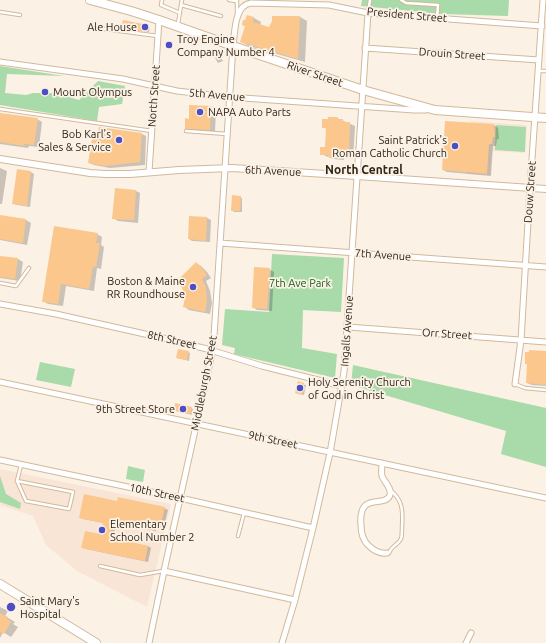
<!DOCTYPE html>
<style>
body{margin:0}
canvas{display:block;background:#fcf1e5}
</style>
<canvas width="546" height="643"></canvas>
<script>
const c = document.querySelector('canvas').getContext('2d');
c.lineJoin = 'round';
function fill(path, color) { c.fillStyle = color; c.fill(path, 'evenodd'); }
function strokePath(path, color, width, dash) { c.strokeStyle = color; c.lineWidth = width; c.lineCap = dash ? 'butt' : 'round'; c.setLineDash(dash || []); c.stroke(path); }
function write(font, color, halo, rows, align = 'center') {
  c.font = font + ' Ubuntu,sans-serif'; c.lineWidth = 3.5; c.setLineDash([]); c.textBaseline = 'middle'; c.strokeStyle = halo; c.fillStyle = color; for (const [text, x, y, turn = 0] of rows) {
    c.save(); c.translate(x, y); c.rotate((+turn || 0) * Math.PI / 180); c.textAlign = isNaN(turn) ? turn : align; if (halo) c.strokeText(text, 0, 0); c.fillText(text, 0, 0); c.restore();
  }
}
const education = new Path2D(`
 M 471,121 L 527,125 L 525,153 L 492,151 L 490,175 L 467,174 Z
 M 0,469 L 171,504 L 147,607 L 77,571 L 46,545 L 33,516 L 0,505 Z`);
const green = new Path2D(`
 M 362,0 L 509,0 L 508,16 L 442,14 L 361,6 Z
 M 0,66 L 64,76 L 7,74 L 5,93 L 26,95 L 33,93 L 55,93 L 79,100 L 98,81 L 125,86 L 122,104 L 99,107 L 97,121 L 0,105 Z
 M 496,125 L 526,127 L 525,152 L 495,150 Z
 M 272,254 L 344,258 L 341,312 L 303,310 L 302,348 L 337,354 L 335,378 L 234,354 L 235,348 L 222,345 L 225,309 L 269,312 Z
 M 40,362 L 75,369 L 71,387 L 36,380 Z
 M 353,365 L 546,408 L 546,467 L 501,454 L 506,431 L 351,385 Z
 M 128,466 L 145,470 L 143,482 L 126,479 Z
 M 0,476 L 6,494 L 21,503 L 20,509 L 0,502 Z`);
const shadow = new Path2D(`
 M 247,16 L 254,18 L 261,22 L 260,26 L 270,29 L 273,22 L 273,17 L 300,17 L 307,21 L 305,62 L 249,46 L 241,42 L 246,27 L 243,25 L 246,22 Z
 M 148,26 L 150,27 L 149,32 L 124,29 L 122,28 Z
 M 220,56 L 223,61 L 218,63 L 215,58 Z
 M 211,107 L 216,110 L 215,132 L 190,131 L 186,128 L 190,120 Z
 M 0,114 L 37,119 L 42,122 L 39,147 L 29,146 L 28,148 L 0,144 Z
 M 337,118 L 355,126 L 353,159 L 344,158 L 344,160 L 333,159 L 321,154 L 326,148 L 327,129 L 323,127 Z
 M 446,123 L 494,125 L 498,128 L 499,139 L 497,139 L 496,146 L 493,146 L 491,176 L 447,172 L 443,170 Z
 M 142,134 L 146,136 L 145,165 L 110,168 L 94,165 L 89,163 Z
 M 0,168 L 7,171 L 2,204 L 0,204 Z
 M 18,170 L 31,172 L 34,174 L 30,207 L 17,205 L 13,203 Z
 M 136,191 L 140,193 L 138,223 L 118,221 L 113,218 Z
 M 240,197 L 242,198 L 242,212 L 234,212 L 232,210 Z
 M 0,216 L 26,220 L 31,223 L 27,245 L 0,240 Z
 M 190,217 L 207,218 L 211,220 L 210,242 L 192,241 L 189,239 Z
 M 97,234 L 102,237 L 101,245 L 104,247 L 101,269 L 97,268 L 94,291 L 66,286 L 63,306 L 48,304 L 43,301 Z
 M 0,257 L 18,259 L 23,262 L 20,281 L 0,278 Z
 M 196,263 L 201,266 L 207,272 L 211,278 L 206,281 L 210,291 L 212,303 L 210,314 L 189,310 L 185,307 Z
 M 269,269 L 274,272 L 272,311 L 257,310 L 253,307 Z
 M 188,352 L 190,353 L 189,361 L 177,358 Z
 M 546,352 L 546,386 L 532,385 L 527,383 L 528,365 L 526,364 Z
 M 298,383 L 306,385 L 304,395 L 296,393 Z
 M 191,408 L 193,409 L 192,415 L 177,411 Z
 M 118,502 L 164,508 L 168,510 L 163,530 L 156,529 L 156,531 L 116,523 L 113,539 L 148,546 L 151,548 L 148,562 L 86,549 L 83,547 L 101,535 L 104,523 L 83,519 L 80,517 Z
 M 0,607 L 8,611 L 5,616 L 15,622 L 13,624 L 18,627 L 11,637 L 3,632 L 0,638 Z`);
const building = new Path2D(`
 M 247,15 L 254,17 L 253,22 L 269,27 L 272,21 L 272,16 L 300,16 L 298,59 L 240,42 L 245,26 L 242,25 L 243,20 L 245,20 Z
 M 123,20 L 148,25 L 147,32 L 121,28 Z
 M 189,105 L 211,106 L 210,130 L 185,129 L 185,118 L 189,119 Z
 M 0,113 L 38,118 L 34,145 L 24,144 L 24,146 L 0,142 Z
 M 328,117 L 338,117 L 337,119 L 343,119 L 343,122 L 350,122 L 349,157 L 340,156 L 340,158 L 327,157 L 328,155 L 320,155 L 320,147 L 325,147 L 326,128 L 322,128 L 322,119 L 328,119 Z
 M 445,121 L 494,124 L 495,137 L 493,137 L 492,144 L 489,144 L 487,174 L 442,170 Z
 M 99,127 L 142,133 L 140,162 L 104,166 L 88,163 L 93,131 L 98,132 Z
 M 17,169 L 31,171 L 27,206 L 12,204 Z
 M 115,188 L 136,190 L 134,220 L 112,219 Z
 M 232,195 L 241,196 L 240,211 L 231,211 Z
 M 0,215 L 26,219 L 23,243 L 0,239 Z
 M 189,216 L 207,217 L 206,241 L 188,239 Z
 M 54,226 L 98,233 L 96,243 L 100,243 L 96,267 L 93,266 L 89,289 L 61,284 L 58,304 L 42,302 Z
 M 0,256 L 18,258 L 15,279 L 0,277 Z
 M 196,262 L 202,268 L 207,275 L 202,279 L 206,287 L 207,300 L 205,312 L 183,307 L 185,298 L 184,293 L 181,286 L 176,282 Z
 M 254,267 L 270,268 L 267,309 L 252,308 Z
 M 178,349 L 189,351 L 187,360 L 176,358 Z
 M 529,350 L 546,351 L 546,385 L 526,383 L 527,364 L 525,364 L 525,352 L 529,352 Z
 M 298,381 L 304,383 L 302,395 L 295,393 Z
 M 175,403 L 192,407 L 190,414 L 174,411 Z
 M 84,494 L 117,501 L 118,497 L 165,507 L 160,529 L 153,528 L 152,530 L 113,522 L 110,537 L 148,546 L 145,561 L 81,548 L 85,531 L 100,534 L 103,523 L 79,518 Z
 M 0,613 L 8,617 L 7,619 L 11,622 L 4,634 L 0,632 Z`);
const service = new Path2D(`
 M 162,0 L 161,5 L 180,13
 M 229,0 L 236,1
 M 237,0 L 237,13
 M 401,0 L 406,3 L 438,5 L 437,18
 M 181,5 L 182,0
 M 0,12 L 20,15
 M 368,13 L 370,0
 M 178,24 L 181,5 L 221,16
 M 89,27 L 158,36
 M 539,71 L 546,71
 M 0,109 L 152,131
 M 186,131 L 227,134
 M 0,283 L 16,286 L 29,268
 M 515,384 L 525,388 L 546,390
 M 17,481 L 26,501 L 69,509 L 73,492 L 17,481 L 21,465
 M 238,536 L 244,513
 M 387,553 L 389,553 C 390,551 391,549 392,548 C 395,545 399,543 401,539 C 402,536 402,531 402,527 C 403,511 403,500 390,490
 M 100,566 L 140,575 L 163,571`);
const minor = new Path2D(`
 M 365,48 L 539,60
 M 0,62 L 123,79 L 177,91 L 229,97 L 414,110 L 426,110
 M 149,172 L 159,20
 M 220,243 L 546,267
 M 0,304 L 56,314 L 167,339 L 207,349 L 262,366 L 342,386
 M 348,327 L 546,342
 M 0,382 L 546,498
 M 515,384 L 521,340 L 530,188 L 543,0
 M 0,460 L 180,498 L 313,528
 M 382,463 C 382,467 381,472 382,476 C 384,482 392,488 390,495 C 385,509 358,490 361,525 C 361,533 363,540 368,545 C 373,550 380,554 387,553
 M 164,571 L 295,600
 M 149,643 L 164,571 L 211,358 L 214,336 L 233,46 C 235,33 234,5 251,3 L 329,5 L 368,13 L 542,26
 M 282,643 L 295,600 L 313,528 L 330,453 L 344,372 L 368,13
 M 466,643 L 471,633`);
const tertiary = new Path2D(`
 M 0,159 L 90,173 L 106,174 L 130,174 L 179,170 L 232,168 L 357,176 L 546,189`);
const primary = new Path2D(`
 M 90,0 L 131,11 L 159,20 L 233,46 L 363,90 L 435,110 L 546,118
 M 0,584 L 96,643`);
const markers = [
 [145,27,4,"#4c4ec4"],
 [169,45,4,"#4c4ec4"],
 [45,92,4,"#4c4ec4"],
 [200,112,4,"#4c4ec4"],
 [119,140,4,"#4c4ec4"],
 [455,146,4,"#4c4ec4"],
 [193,287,4,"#4c4ec4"],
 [300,388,4,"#4c4ec4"],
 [183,409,4,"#4c4ec4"],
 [102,530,4,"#4c4ec4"],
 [11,607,5,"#4c4ec4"]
];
const streetNames = [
 ["President Street",407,15,5],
 ["Drouin Street",452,54,4],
 ["River Street",315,74,19],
 ["5th Avenue",217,95,5],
 ["North Street",154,96,-86],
 ["6th Avenue",273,171,3],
 ["Douw Street",530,192,-86],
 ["7th Avenue",383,255,4],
 ["Ingalls Avenue",347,331,-86],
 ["Orr Street",447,334,4],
 ["8th Street",172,340,13],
 ["Middleburgh Street",204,383,-79],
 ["9th Street",273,440,12],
 ["10th Street",157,493,12]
];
const poiNames = [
 ["Ale House",137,27,"right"],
 ["Troy Engine",177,39],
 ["Company Number 4",177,52],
 ["Mount Olympus",53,92],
 ["NAPA Auto Parts",208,112],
 ["Bob Karl's",111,134,"right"],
 ["Sales & Service",111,147,"right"],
 ["Saint Patrick's",447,140,"right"],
 ["Roman Catholic Church",447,153,"right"],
 ["Boston & Maine",185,281,"right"],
 ["RR Roundhouse",185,294,"right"],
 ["Holy Serenity Church",308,382],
 ["of God in Christ",308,395],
 ["9th Street Store",175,409,"right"],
 ["Elementary",110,524],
 ["School Number 2",110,537],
 ["Saint Mary's",20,601],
 ["Hospital",20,614]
];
const parkNames = [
 ["7th Ave Park",300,283]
];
const neighbourhoodNames = [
 ["North Central",364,170]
];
fill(education, '#f9e5d6');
fill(green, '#a9daa9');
fill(shadow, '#0003');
fill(building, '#fcc78d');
strokePath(service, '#d2b99c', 4.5);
strokePath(minor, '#d2b99c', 7);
strokePath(tertiary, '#d2b99c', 8);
strokePath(primary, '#d2b99c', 10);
strokePath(service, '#fff', 2.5);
strokePath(minor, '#fff', 5);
strokePath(tertiary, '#fff', 6);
strokePath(primary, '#fff', 8);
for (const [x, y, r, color] of markers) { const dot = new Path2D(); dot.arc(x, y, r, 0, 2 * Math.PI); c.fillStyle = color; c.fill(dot); strokePath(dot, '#fcf1e5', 1.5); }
write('11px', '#2e2419', '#fcf1e5', streetNames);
write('11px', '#2e2419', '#fcf1e5', poiNames, 'left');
write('11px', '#13621d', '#fcf1e5', parkNames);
write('bold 12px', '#2e2419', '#fcf1e5', neighbourhoodNames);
</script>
